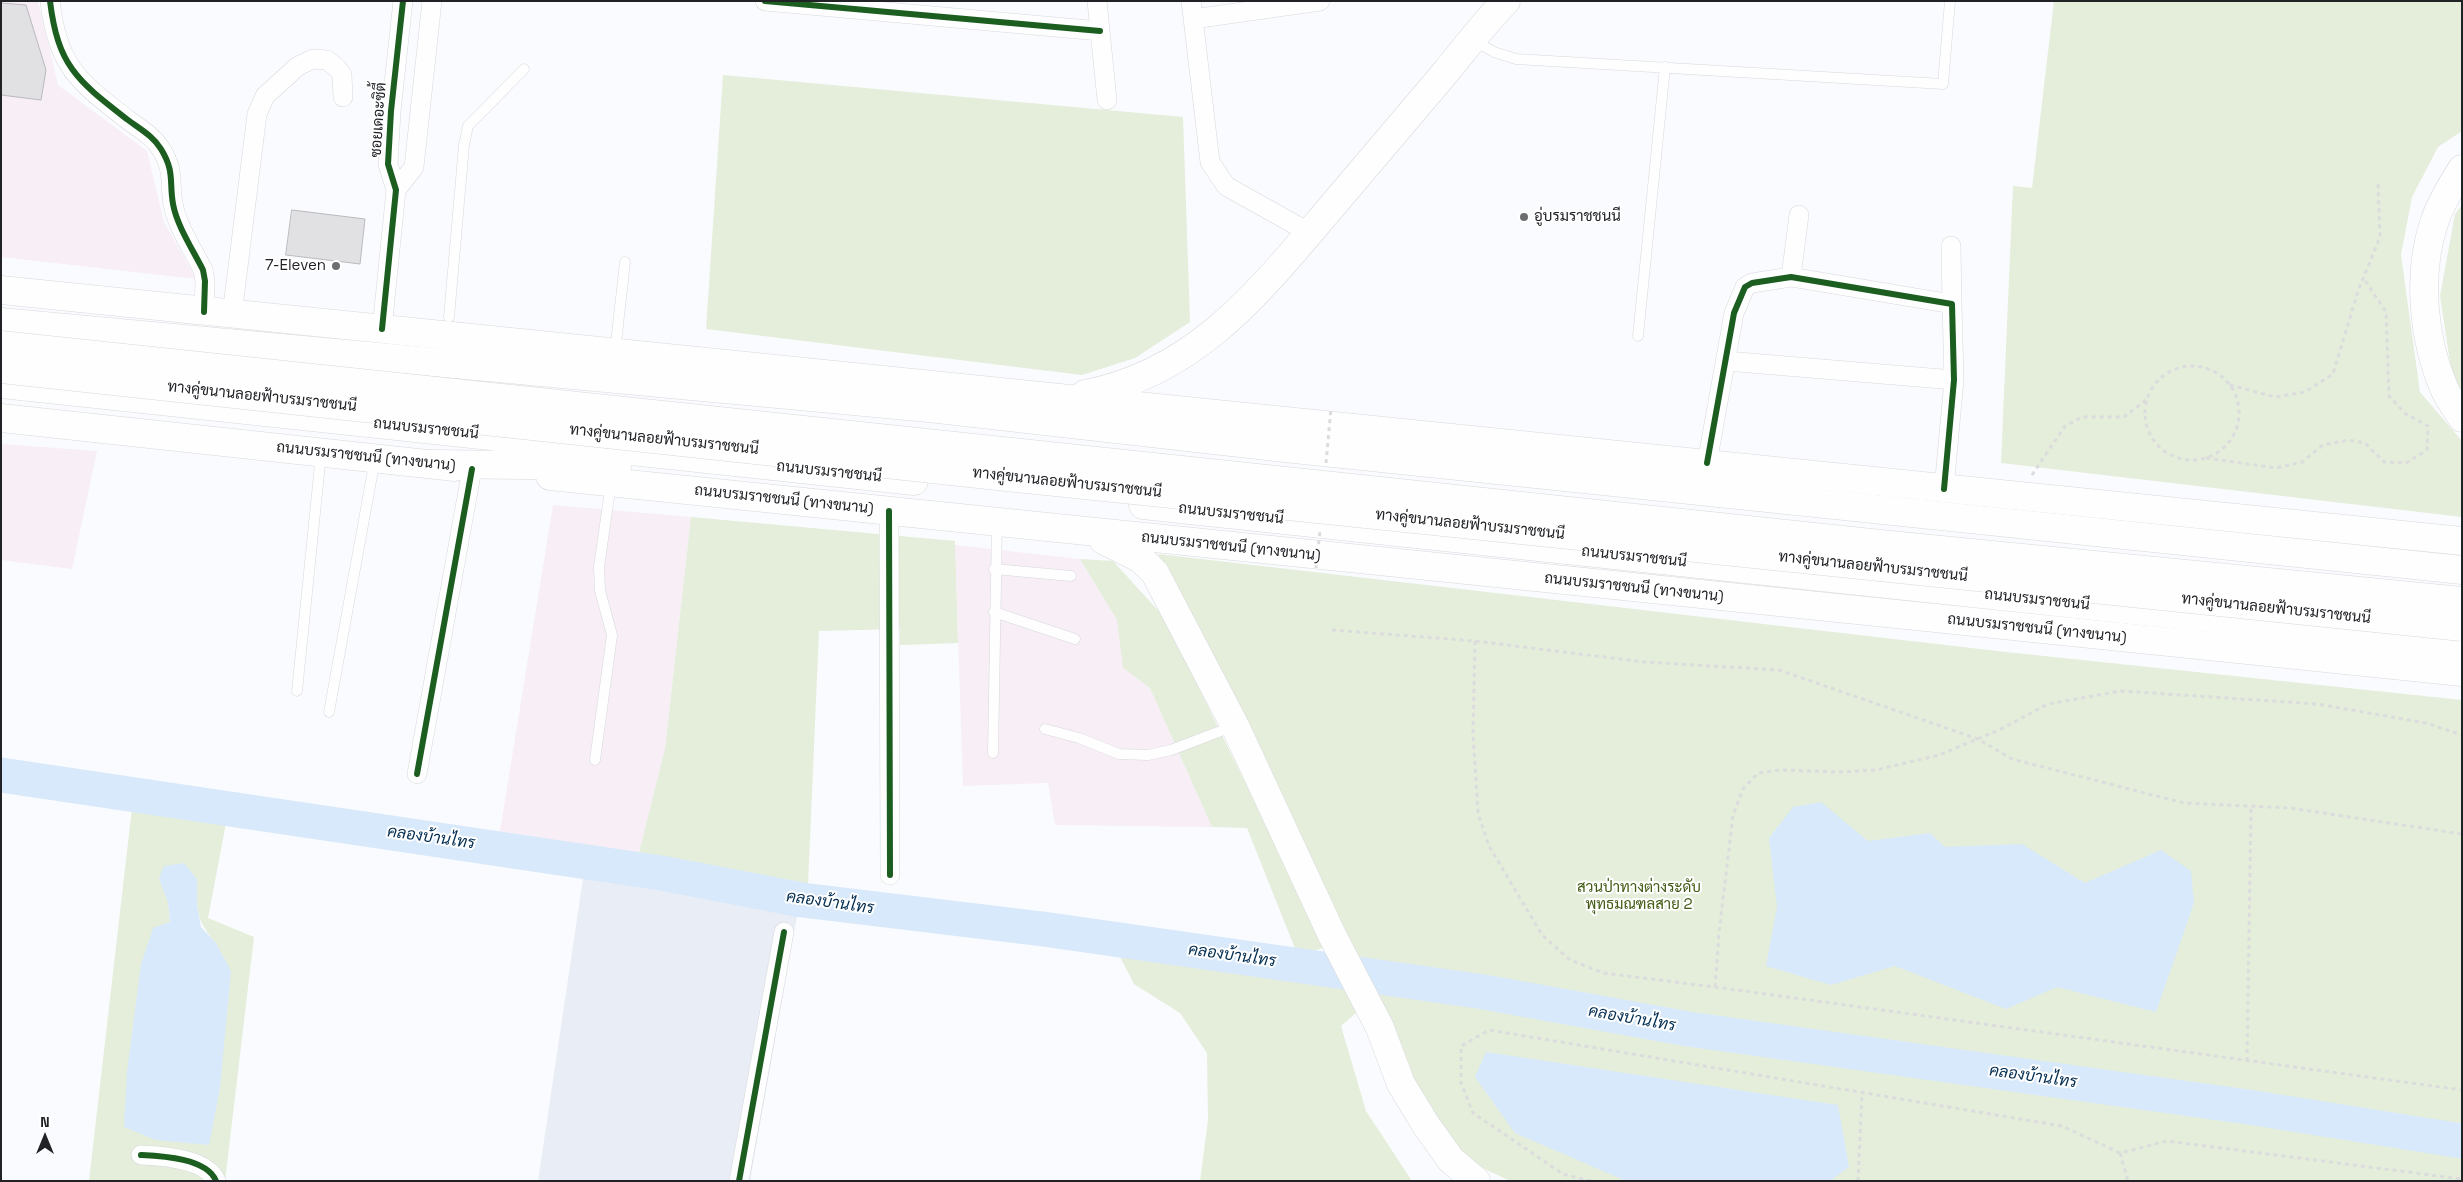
<!DOCTYPE html>
<meta charset="utf-8">
<style>
body{margin:0}
#map{position:relative;width:2463px;height:1182px;overflow:hidden;background:#fafbfe;font-family:"Space Grotesk",sans-serif}
canvas{display:block}
.frame{position:absolute;inset:0;border:2px solid #202226;pointer-events:none}
.north{position:absolute;left:20px;top:1112px;width:50px;height:50px;-webkit-text-stroke:4px #fff;paint-order:stroke;rotate:0deg;font-size:14px;font-weight:700;line-height:20px;text-align:center;color:#202226}
.north::after{content:'';display:block;margin:auto;width:18px;height:22px;background:#202226;clip-path:polygon(50% 0,100% 100%,50% 72%,0 100%)}
</style>
<div id="map">
<canvas width="2463" height="1182"></canvas>
<div class="frame"></div>
<div class="north">N</div>
</div>
<script>
const c = document.querySelector('canvas').getContext('2d');
c.lineJoin = 'round';
function fill(path, color) { c.fillStyle = color; c.fill(path, 'evenodd'); }
function strokePath(path, color, width, dash) { c.strokeStyle = color; c.lineWidth = width; c.lineCap = dash ? 'butt' : 'round'; c.setLineDash(dash || []); c.stroke(path); }
function write(font, color, halo, rows, align = 'center') {
  c.font = font + ' "Space Grotesk",Sarabun,sans-serif'; c.lineWidth = 4; c.setLineDash([]); c.textBaseline = 'middle'; c.strokeStyle = halo; c.fillStyle = color; for (const [text, x, y, turn = 0] of rows) {
    c.save(); c.translate(x, y); c.rotate((+turn || 0) * Math.PI / 180); c.textAlign = isNaN(turn) ? turn : align; if (halo) c.strokeText(text, 0, 0); c.fillText(text, 0, 0); c.restore();
  }
}
const commercial = new Path2D(`
 M 1,1 L 38,1 L 58,85 L 147,151 L 164,222 L 196,279 L 1,257 Z
 M 1,444 L 97,451 L 72,569 L 1,560 Z
 M 553,505 L 691,517 L 665,749 L 638,857 L 499,837 Z
 M 955,545 L 1080,559 L 1117,620 L 1123,668 L 1150,688 L 1212,827 L 1055,825 L 1048,783 L 963,786 Z`);
const built = new Path2D(`
 M 584,872 L 797,916 L 750,1181 L 538,1181 Z`);
const green = new Path2D(`
 M 2054,1 L 2462,1 L 2462,131 L 2438,147 L 2412,197 L 2401,255 L 2420,392 L 2462,441 L 2462,517 L 2001,463 L 2013,186 L 2032,188 Z
 M 723,75 L 1183,117 L 1190,322 L 1135,358 L 1082,375 L 706,329 Z
 M 2462,205 L 2462,390 L 2452,375 L 2440,296 L 2455,214 Z
 M 691,517 L 955,541 L 958,643 L 900,645 L 900,629 L 819,631 L 808,885 L 638,857 L 665,749 Z
 M 1158,554 L 2006,652 L 2462,700 L 2462,1181 L 1510,1181 L 1466,1160 L 1408,1074 Z
 M 1080,559 L 1113,561 L 1164,617 L 1326,947 L 1298,956 L 1247,828 L 1212,827 L 1150,688 L 1123,668 L 1117,620 Z
 M 132,808 L 227,818 L 208,918 L 254,937 L 225,1181 L 89,1181 ZM 197,879 C 197,910 195,919 216,943 L 170,922 L 168,902 Z
 M 1118,953 L 1343,982 L 1358,1011 L 1341,1026 L 1366,1111 L 1412,1181 L 1200,1181 L 1208,1120 L 1207,1053 L 1180,1013 L 1134,984 Z`);
const water = new Path2D(`
 M 1821,802 L 1868,841 L 1930,833 L 1945,847 L 2022,844 L 2085,883 L 2161,850 L 2191,871 L 2194,903 L 2156,1012 L 2057,987 L 2006,1009 L 1895,966 L 1831,985 L 1766,966 L 1777,907 L 1769,838 L 1793,807 Z
 M 184,863 L 197,879 L 197,905 L 201,927 L 216,943 L 231,971 L 220,1088 L 209,1145 L 156,1140 L 124,1127 L 127,1072 L 141,964 L 153,928 L 170,922 L 168,902 L 159,879 L 164,866 Z
 M 1486,1052 L 1838,1105 L 1849,1167 L 1830,1181 L 1626,1181 L 1515,1133 L 1475,1077 Z`);
const river = new Path2D(`
 M 1,775 L 661,873 L 802,900 L 1043,929 L 1484,992 L 1688,1029 L 2248,1107 L 2462,1141`);
const building = new Path2D(`
 M 1,3 L 26,5 L 46,70 L 41,100 L 1,95 Z
 M 292,210 L 365,219 L 360,264 L 286,255 Z`);
const path = new Path2D(`
 M2145 413a47 47 0 1 1 94 0a47 47 0 1 1-94 0Z
 M 2230,385 L 2275,397 L 2305,392 L 2333,374 L 2358,291 L 2380,237 L 2378,183
 M 2206,458 L 2276,468 L 2302,462 L 2323,445 L 2348,440 L 2365,443 L 2384,462 L 2406,463 L 2427,450 L 2428,426 L 2406,414 L 2389,396 L 2386,312 L 2364,279
 M 2032,475 L 2065,426 L 2082,417 L 2124,417 L 2146,400
 M 1332,630 L 1475,641 L 1644,662 L 1779,670 L 1978,739 L 2012,759 L 2184,803 L 2290,808 L 2462,834
 M 1475,641 L 1473,734 L 1478,813 L 1489,846 L 1542,935 L 1570,960 L 1604,973 L 1715,987 L 2462,1090
 M 1715,987 L 1719,933 L 1733,815 L 1743,789 L 1758,773 L 1781,770 L 1840,772 L 1876,770 L 1939,755 L 1999,730 L 2048,704 L 2121,691 L 2317,704 L 2426,723 L 2462,735
 M 2247,1061 L 2251,808
 M 2120,1153 L 2128,1181
 M 1591,1181 L 1563,1174 L 1473,1113 L 1461,1083 L 1461,1046 L 1489,1030 L 2062,1126 L 2120,1153 L 2167,1141 L 2462,1179
 M 1858,1181 L 1862,1093`);
const lane = new Path2D(`
 M 1473,40 L 1494,52 L 1516,59 L 1943,84 L 1950,1
 M 449,317 L 464,145 L 468,126 L 524,69
 M 1638,336 L 1665,67
 M 615,352 L 625,262
 M 994,569 L 1071,576
 M 994,612 L 1075,639
 M 297,691 L 321,454
 M 329,712 L 375,459
 M 1045,729 L 1079,738 L 1119,754 L 1148,755 L 1171,750 L 1234,726
 M 993,753 L 997,524
 M 595,760 L 612,635 L 600,591 L 599,567 L 611,483`);
const street = new Path2D(`
 M 50,1 C 58,67 78,81 128,120 C 140,129 153,136 161,149 C 175,172 169,181 173,204 C 177,226 193,250 203,270 L 205,281 L 204,312
 M 765,1 L 1100,31
 M 1097,1 L 1107,100
 M 1191,1 L 1210,162 L 1226,186 L 1310,233
 M 1193,19 L 1320,1
 M 396,190 L 414,167 L 432,1
 M 1951,246 L 1952,304
 M 1791,277 L 1799,215
 M 232,315 L 257,114 L 265,96 L 298,66 L 313,59 L 327,60 L 337,68 L 342,75 L 343,97
 M 382,329 L 396,190 L 388,164 L 391,111 L 403,1
 M 1726,361 L 1954,380
 M 1707,463 L 1734,313 L 1745,287 L 1752,283 L 1791,277 L 1952,304 L 1954,380 L 1944,489
 M 889,511 L 890,875
 M 417,774 L 472,469
 M 141,1155 C 161,1156 207,1158 216,1181
 M 739,1181 L 784,932`);
const secondary = new Path2D(`
 M 2462,169 C 2451,186 2440,204 2434,223 C 2417,274 2423,339 2444,388 C 2448,398 2456,408 2462,418
 M 1,290 L 2462,541
 M 1085,394 C 1192,374 1255,297 1322,218 C 1363,170 1404,122 1445,73 C 1465,49 1484,23 1506,1
 M 1,418 L 455,467
 M 550,476 L 2462,672
 M 1103,540 L 1141,559 L 1155,573 L 1235,726 L 1331,933 L 1380,1028 L 1401,1084 L 1426,1125 L 1451,1160 L 1476,1181`);
const highway = new Path2D(`
 M 1,322 L 929,408 L 1285,448 L 2462,570
 M 461,337 L 481,348 L 511,353
 M 1,384 L 914,481
 M 430,464 L 617,466
 M 1143,505 L 2462,645`);
const pathBridge = new Path2D(`
 M 1326,463 L 1331,408
 M 1316,568 L 1320,531`);
const primaryBridge = new Path2D(`
 M 1,345 L 1890,545 L 2462,601
 M 1,369 L 1007,477 L 2462,627`);
const cycleway = new Path2D(`
 M 50,1 C 58,67 78,81 128,120 C 140,129 153,136 161,149 C 175,172 169,181 173,204 C 177,226 193,250 203,270 L 205,281 L 204,312
 M 765,1 L 1100,31
 M 382,329 L 396,190 L 388,164 L 391,111 L 403,1
 M 1707,463 L 1734,313 L 1745,287 L 1752,283 L 1791,277 L 1952,304 L 1954,380 L 1944,489
 M 889,511 L 890,875
 M 417,774 L 472,469
 M 141,1155 C 161,1156 207,1158 216,1181
 M 739,1181 L 784,932`);
const markers = [
 [1524,217,5,"#6c6e72"],
 [336,266,5,"#6c6e72"]
];
const streetNames = [
 ["ซอยเดอะซิตี้",379,120,-86],
 ["ทางคู่ขนานลอยฟ้าบรมราชชนนี",262,397,6],
 ["ถนนบรมราชชนนี",426,429,6],
 ["ทางคู่ขนานลอยฟ้าบรมราชชนนี",664,440,6],
 ["ถนนบรมราชชนนี (ทางขนาน)",366,457,6],
 ["ถนนบรมราชชนนี",829,472,6],
 ["ทางคู่ขนานลอยฟ้าบรมราชชนนี",1067,483,6],
 ["ถนนบรมราชชนนี (ทางขนาน)",784,500,6],
 ["ถนนบรมราชชนนี",1231,514,6],
 ["ทางคู่ขนานลอยฟ้าบรมราชชนนี",1470,525,6],
 ["ถนนบรมราชชนนี (ทางขนาน)",1231,547,6],
 ["ถนนบรมราชชนนี",1634,557,6],
 ["ทางคู่ขนานลอยฟ้าบรมราชชนนี",1873,567,6],
 ["ถนนบรมราชชนนี (ทางขนาน)",1634,588,6],
 ["ถนนบรมราชชนนี",2037,600,6],
 ["ทางคู่ขนานลอยฟ้าบรมราชชนนี",2276,609,6],
 ["ถนนบรมราชชนนี (ทางขนาน)",2037,629,6]
];
const poiNames = [
 ["อู่บรมราชชนนี",1534,217],
 ["7-Eleven",326,266,"right"]
];
const parkNames = [
 ["สวนป่าทางต่างระดับ",1639,888],
 ["พุทธมณฑลสาย 2",1639,905]
];
const waterNames = [
 ["คลองบ้านไทร",431,838,8],
 ["คลองบ้านไทร",830,903,8],
 ["คลองบ้านไทร",1232,956,8],
 ["คลองบ้านไทร",1632,1019,10],
 ["คลองบ้านไทร",2033,1077,8]
];
fill(commercial, '#f7eef6');
fill(built, '#e9edf5');
fill(green, '#e4eedb');
fill(water, '#d8e9fb');
strokePath(river, '#d8e9fb', 35);
fill(building, '#e1e1e4');
strokePath(building, '#bababe', 1);
strokePath(lane, '#d7d8db', 11);
strokePath(street, '#d7d8db', 20);
strokePath(secondary, '#d7d8db', 29);
strokePath(highway, '#d7d8db', 29);
strokePath(path, '#dcdcdd', 3, [4, 4]);
strokePath(lane, '#fefeff', 10);
strokePath(street, '#fefeff', 19);
strokePath(secondary, '#fefeff', 28);
strokePath(highway, '#fefeff', 28);
strokePath(primaryBridge, '#d7d8db', 29, []);
strokePath(pathBridge, '#dcdcdd', 3, [4, 4]);
strokePath(primaryBridge, '#fefeff', 28);
strokePath(cycleway, '#1b5e20', 6);
for (const [x, y, r, color] of markers) { const dot = new Path2D(); dot.arc(x, y, r, 0, 2 * Math.PI); c.fillStyle = color; c.fill(dot); strokePath(dot, '#fff', 2); }
write('15px', '#202226', '#fff', streetNames);
write('15px', '#202226', '#fff', poiNames, 'left');
write('15px', '#425b15', '#fff', parkNames);
write('italic 16px', '#002c50', '#fff', waterNames);
</script>
